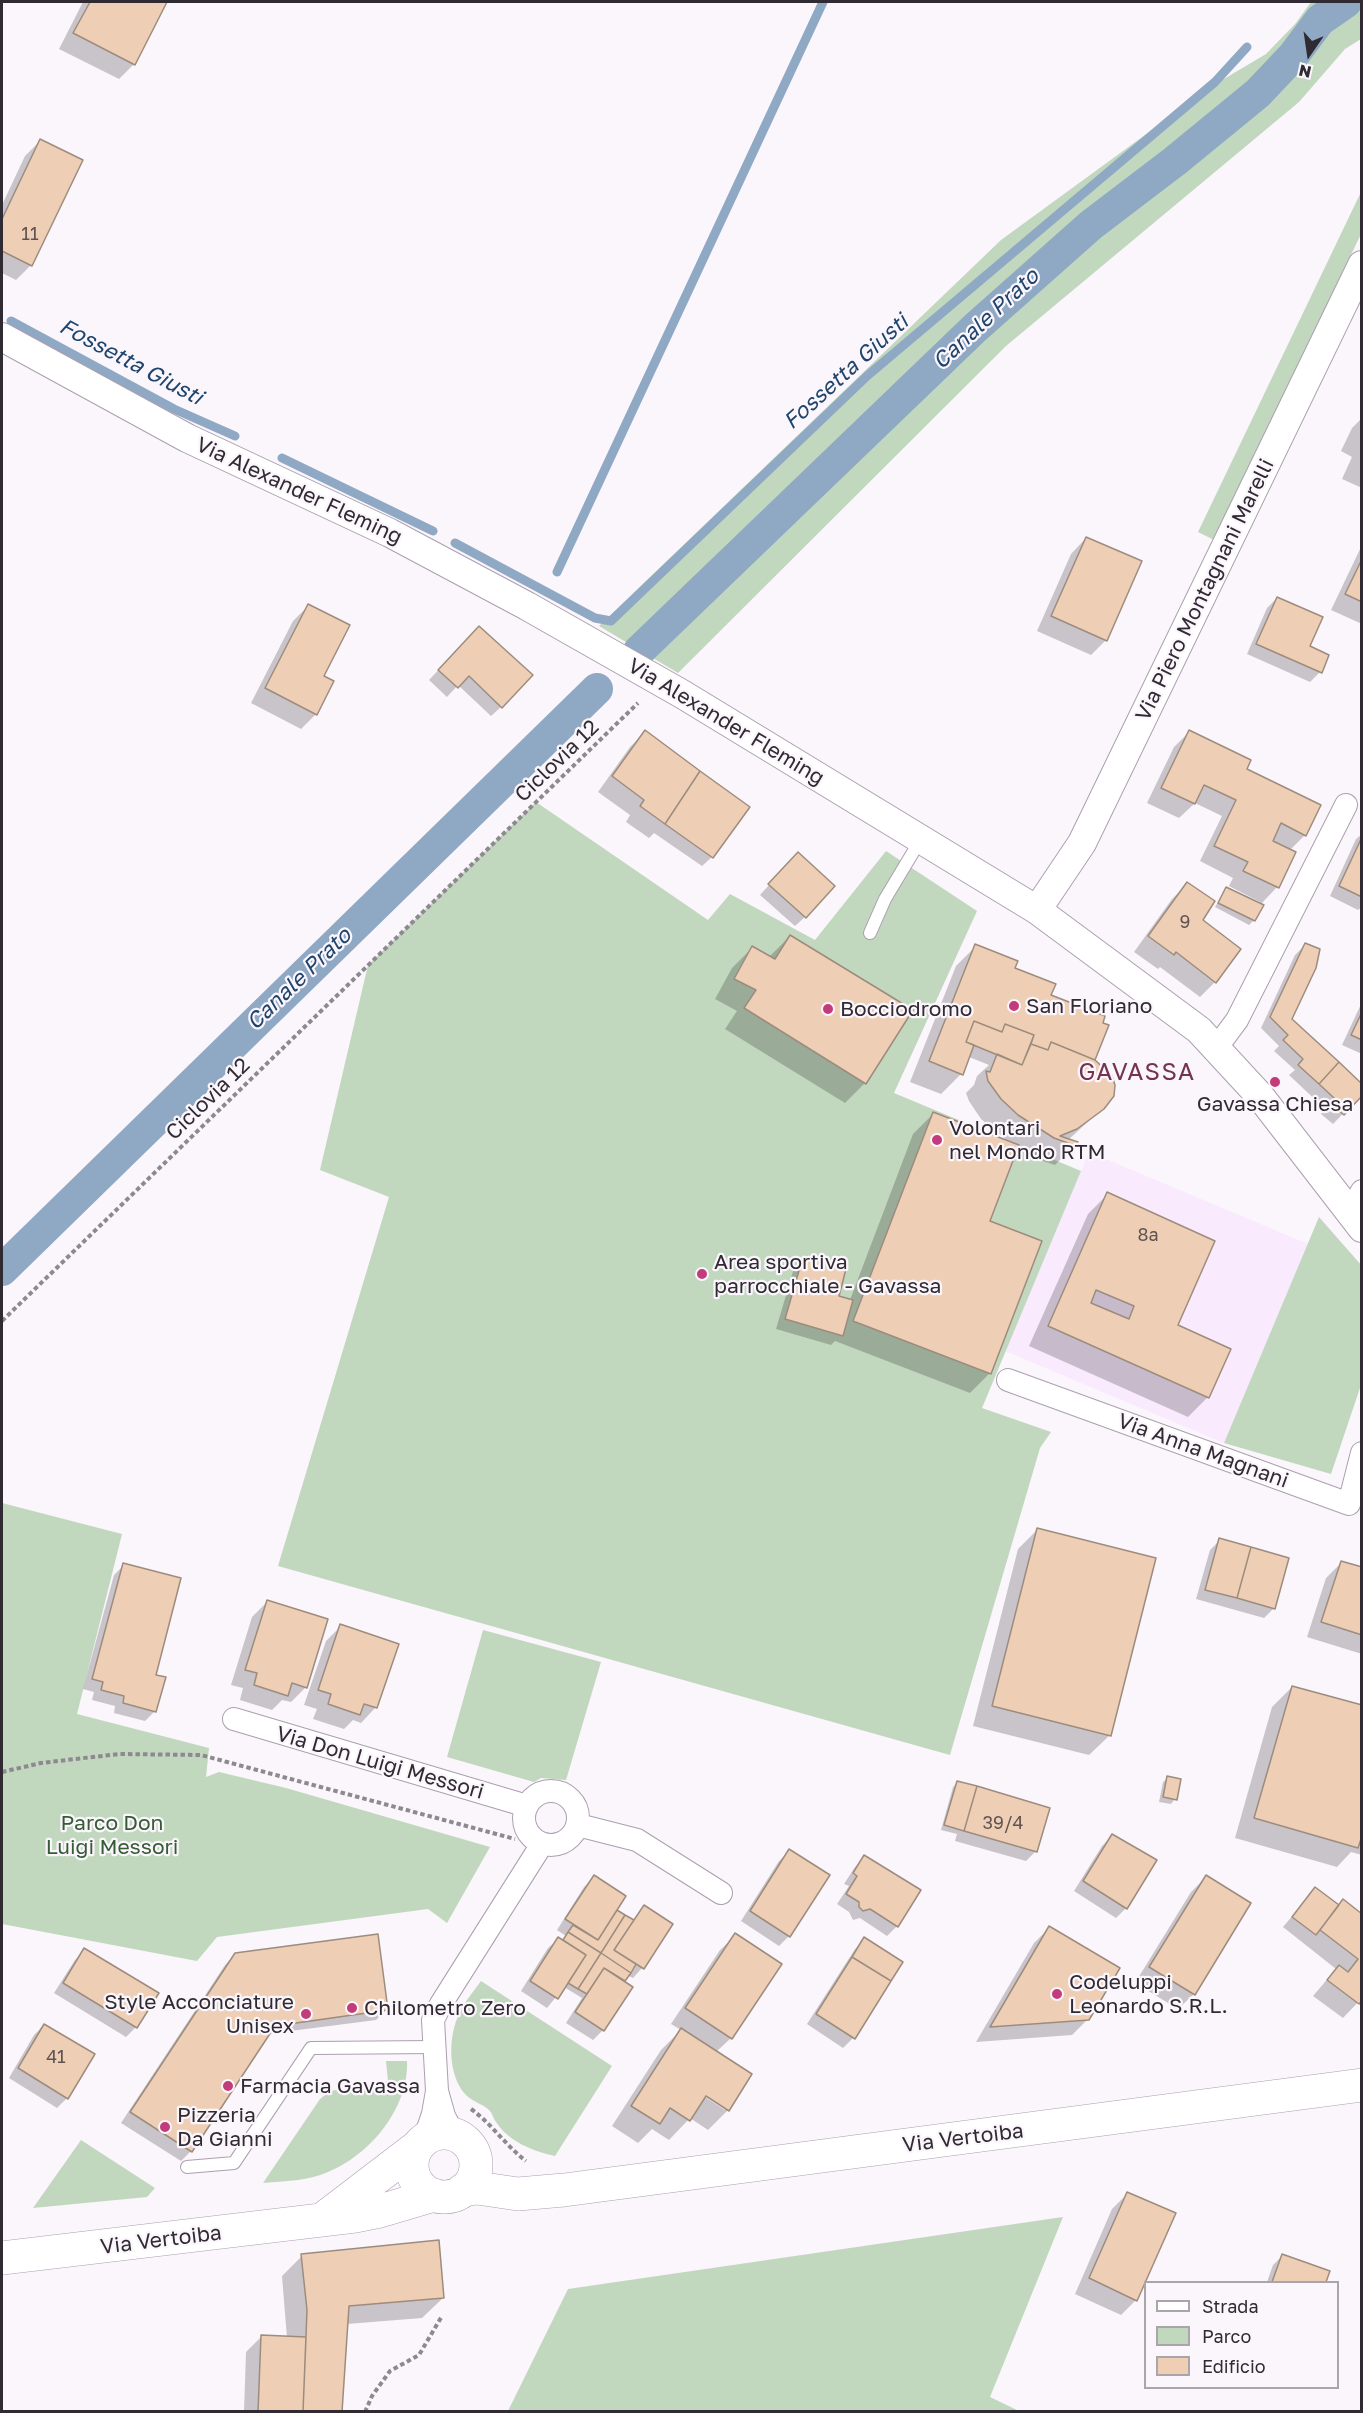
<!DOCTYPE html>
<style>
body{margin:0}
#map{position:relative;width:1363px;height:2413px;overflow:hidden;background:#fbf5fc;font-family:"Golos Text",sans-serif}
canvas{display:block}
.frame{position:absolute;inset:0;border:3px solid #302b32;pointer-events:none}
.legend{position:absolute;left:1144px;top:2281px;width:195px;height:108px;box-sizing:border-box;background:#fbf5fc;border:2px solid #aaa4ab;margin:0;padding:8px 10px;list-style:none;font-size:18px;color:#302b32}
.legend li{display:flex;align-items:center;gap:12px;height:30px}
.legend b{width:30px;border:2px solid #aaa4ab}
.north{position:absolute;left:1279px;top:24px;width:60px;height:60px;-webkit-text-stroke:4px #fbf5fc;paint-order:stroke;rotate:193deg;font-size:16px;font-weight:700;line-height:24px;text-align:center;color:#302b32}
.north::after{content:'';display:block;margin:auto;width:21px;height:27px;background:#302b32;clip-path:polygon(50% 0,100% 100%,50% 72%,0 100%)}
</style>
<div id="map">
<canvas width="1363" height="2413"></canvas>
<div class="frame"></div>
<ul class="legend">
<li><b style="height:8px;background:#fff"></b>Strada</li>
<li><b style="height:16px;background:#c1d8bf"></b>Parco</li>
<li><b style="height:16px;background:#eecfb5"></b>Edificio</li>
</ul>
<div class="north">N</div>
</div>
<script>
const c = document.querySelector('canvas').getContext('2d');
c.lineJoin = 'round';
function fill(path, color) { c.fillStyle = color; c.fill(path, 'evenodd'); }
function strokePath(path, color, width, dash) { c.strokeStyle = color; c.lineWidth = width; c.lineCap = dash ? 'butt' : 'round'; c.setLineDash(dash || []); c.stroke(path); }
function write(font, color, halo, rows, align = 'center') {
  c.font = font + ' "Golos Text",sans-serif'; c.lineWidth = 4.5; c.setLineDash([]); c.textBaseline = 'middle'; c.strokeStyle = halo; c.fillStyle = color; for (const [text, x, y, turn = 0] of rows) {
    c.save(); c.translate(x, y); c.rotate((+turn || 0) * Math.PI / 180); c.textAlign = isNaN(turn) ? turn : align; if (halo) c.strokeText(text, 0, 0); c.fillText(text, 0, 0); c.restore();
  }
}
const built = new Path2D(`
 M 1089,1152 L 1308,1244 L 1224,1443 L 1005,1351 Z`);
const green = new Path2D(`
 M 1311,2 L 1361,2 L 1361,39 L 1345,49 L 1299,102 L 1006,346 L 678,673 L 599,626 L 1001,240 L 1212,86 L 1266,54 L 1295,24 Z
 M 1361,192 L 1361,234 L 1214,540 L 1198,532 Z
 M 536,802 L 708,920 L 730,894 L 815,940 L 886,851 L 977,911 L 894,1093 L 1081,1171 L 982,1408 L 1051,1432 L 1040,1448 L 950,1755 L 278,1566 L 389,1197 L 320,1170 L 368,965 Z
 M 1319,1217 L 1362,1266 L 1361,1385 L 1331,1474 L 1224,1443 Z
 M 2,1503 L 122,1534 L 77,1714 L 209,1748 L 206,1777 L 219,1772 L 286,1788 L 490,1847 L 447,1923 L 428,1909 L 217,1937 L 197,1961 L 2,1924 Z
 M 483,1630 L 601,1662 L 566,1780 L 541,1778 L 534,1782 L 447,1757 Z
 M 481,1981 L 612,2066 L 555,2156 C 533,2151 509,2142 496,2122 C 493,2118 493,2114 489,2110 C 483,2104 473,2102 466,2095 C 447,2075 448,2035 460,2012 C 465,2001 474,1991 481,1981 Z
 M 386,2061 L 407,2061 C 409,2108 370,2155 328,2172 C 308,2181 284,2181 263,2183 L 320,2099 L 330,2091 L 388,2081 Z
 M 81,2140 L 155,2188 L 147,2197 L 33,2208 Z
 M 1063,2217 L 990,2397 L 1019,2411 L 508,2411 L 568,2289 Z`);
const shadow = new Path2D(`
 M 83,2 L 165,2 L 134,64 L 119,79 L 59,49 Z
 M 40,141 L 31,265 L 16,280 L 2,273 L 2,205 L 25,156 Z
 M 1362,418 L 1362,488 L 1342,479 L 1352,457 L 1341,451 L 1352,428 Z
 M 1086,538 L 1106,640 L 1091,655 L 1037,631 L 1071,554 Z
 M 1362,545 L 1362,624 L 1331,610 Z
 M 1277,598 L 1308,647 L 1320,672 L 1310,682 L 1247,654 L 1267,608 Z
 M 308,606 L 322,677 L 316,714 L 301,729 L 251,703 L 293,621 Z
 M 469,638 L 501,707 L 491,716 L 458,685 L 447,697 L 429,680 Z
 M 645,732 L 712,857 L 702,866 L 654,833 L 649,838 L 626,822 L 630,815 L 598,792 L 630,747 Z
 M 1189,732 L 1305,835 L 1289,851 L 1294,853 L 1277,887 L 1262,903 L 1229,886 L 1233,878 L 1200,861 L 1222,816 L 1195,803 L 1179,818 L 1147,803 L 1174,747 Z
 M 1362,834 L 1362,907 L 1358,910 L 1330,896 L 1356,839 Z
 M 788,864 L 805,917 L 795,926 L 760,895 Z
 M 1187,884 L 1201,920 L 1215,982 L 1200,997 L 1160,967 L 1158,969 L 1134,952 L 1172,899 Z
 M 1226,889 L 1254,920 L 1249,925 L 1215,907 Z
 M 790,936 L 865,1083 L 845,1103 L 725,1029 L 737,1011 L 715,999 L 732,968 L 752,948 L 770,956 Z
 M 1305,945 L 1291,1020 L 1362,1094 L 1333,1124 L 1321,1114 L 1325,1109 L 1289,1075 L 1295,1070 L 1274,1051 L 1279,1046 L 1261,1028 L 1295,955 Z
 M 976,946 L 1013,969 L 1049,996 L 1094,1060 L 1103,1108 L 1068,1140 L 1075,1145 L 1055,1165 L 1034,1158 L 1017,1147 L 988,1222 L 990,1373 L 970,1393 L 835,1341 L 831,1345 L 776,1329 L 794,1268 L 804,1258 L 837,1297 L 850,1300 L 913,1134 L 933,1114 L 1008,1141 L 981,1119 L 969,1101 L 966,1093 L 974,1085 L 977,1076 L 989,1065 L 969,1057 L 961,1074 L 941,1094 L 910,1082 L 956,966 Z
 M 1362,1002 L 1362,1054 L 1342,1045 Z
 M 1108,1194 L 1176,1326 L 1208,1397 L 1188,1417 L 1029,1346 L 1088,1214 Z
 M 1038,1529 L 1110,1735 L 1089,1755 L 973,1726 L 1018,1549 Z
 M 1220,1540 L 1274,1608 L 1264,1618 L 1196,1599 L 1210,1550 Z
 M 1341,1563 L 1362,1569 L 1362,1654 L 1307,1637 L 1326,1578 Z
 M 124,1565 L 154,1676 L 155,1711 L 145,1721 L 114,1713 L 115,1706 L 92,1700 L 94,1692 L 83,1689 L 114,1575 Z
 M 267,1602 L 306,1687 L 291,1702 L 282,1700 L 272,1710 L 240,1700 L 243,1688 L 231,1685 L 252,1617 Z
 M 341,1626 L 376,1707 L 361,1723 L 353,1720 L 344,1729 L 313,1719 L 317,1709 L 304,1705 L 326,1641 Z
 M 1292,1687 L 1362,1707 L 1362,1855 L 1351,1852 L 1337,1867 L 1235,1838 L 1272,1707 Z
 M 1168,1778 L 1175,1799 L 1171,1804 L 1159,1802 L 1163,1782 Z
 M 958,1782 L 1036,1851 L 1026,1861 L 955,1841 L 957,1834 L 941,1830 L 953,1787 Z
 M 1112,1836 L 1126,1908 L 1116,1918 L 1074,1891 L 1102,1846 Z
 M 789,1851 L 789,1936 L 779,1946 L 741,1921 L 779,1861 Z
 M 865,1857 L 897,1926 L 887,1936 L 860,1918 L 853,1920 L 849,1912 L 837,1904 L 849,1886 L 844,1884 L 855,1867 Z
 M 594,1877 L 616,1910 L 632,1921 L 644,1907 L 671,1924 L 642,1968 L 633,1978 L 627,1975 L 622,1981 L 603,2030 L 593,2040 L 566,2023 L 582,1998 L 564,1987 L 547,2008 L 521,1991 L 548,1948 L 558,1939 L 562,1941 L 566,1936 L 557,1930 L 584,1887 Z
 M 1206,1877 L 1248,1903 L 1194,1994 L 1178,2009 L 1135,1983 L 1191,1892 Z
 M 1315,1889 L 1338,1906 L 1362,1915 L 1362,1998 L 1343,2018 L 1313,1996 L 1336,1969 L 1283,1927 Z
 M 1049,1928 L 1088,2019 L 1072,2035 L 976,2042 L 1034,1943 Z
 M 736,1935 L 731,2038 L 716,2052 L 728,2110 L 708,2130 L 690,2118 L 669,2140 L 652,2129 L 638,2143 L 612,2126 L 661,2050 L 681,2030 L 671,2024 L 720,1950 ZM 700,2090 L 725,2106 L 725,2110 L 699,2093 Z
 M 865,1939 L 901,1962 L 853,2038 L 843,2048 L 807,2024 L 855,1949 Z
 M 85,1950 L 157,1993 L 136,2027 L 126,2037 L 54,1993 L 75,1960 Z
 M 235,1955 L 386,2010 L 376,2020 L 267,2034 L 191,2151 L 181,2161 L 121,2123 L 225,1965 Z
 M 44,2025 L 67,2098 L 57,2108 L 9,2078 L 34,2035 Z
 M 1127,2194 L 1136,2300 L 1121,2315 L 1075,2294 L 1112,2209 Z
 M 1283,2255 L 1328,2271 L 1324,2282 L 1267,2282 L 1273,2265 Z
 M 302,2256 L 443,2298 L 422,2318 L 347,2324 L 341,2412 L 244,2412 L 246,2352 L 261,2337 L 287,2338 L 282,2276 Z`);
const stream = new Path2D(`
 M 11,321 L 174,409 L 235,436
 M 282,458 L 433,531
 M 455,543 L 595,618 L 611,621 L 867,376 L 1215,82 L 1247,47
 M 557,572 L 823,2`);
const canal = new Path2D(`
 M 639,651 L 975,328 L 1091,225 L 1175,161 L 1258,93 L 1293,56 L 1320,20 L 1346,2
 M 2,1270 L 597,689`);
const building = new Path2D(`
 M 90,2 L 167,2 L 135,65 L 73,33 Z
 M 40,139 L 83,160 L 32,266 L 2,251 L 2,219 Z
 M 1086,537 L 1142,561 L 1107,641 L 1051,616 Z
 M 1362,559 L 1362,602 L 1345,594 Z
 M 1277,597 L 1323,617 L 1310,646 L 1329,655 L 1322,673 L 1256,644 Z
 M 308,604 L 350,625 L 324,676 L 334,681 L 317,715 L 265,688 Z
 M 479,626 L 533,675 L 502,708 L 469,676 L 458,688 L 438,670 Z
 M 645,730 L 700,771 L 665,824 L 640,806 L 644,800 L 612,776 Z
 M 1189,730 L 1251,760 L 1247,769 L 1321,805 L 1306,836 L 1281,823 L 1273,841 L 1296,852 L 1279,888 L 1243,871 L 1248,862 L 1214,846 L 1236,800 L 1204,785 L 1195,804 L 1161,788 Z
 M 700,771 L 750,807 L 713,858 L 665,824 Z
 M 1362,837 L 1362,897 L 1339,886 Z
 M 798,852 L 835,886 L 806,918 L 768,884 Z
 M 1187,882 L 1215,901 L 1203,920 L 1241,949 L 1216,983 L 1176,952 L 1174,955 L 1148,936 Z
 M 1226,887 L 1264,905 L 1255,921 L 1218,903 Z
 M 790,935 L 913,1010 L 866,1084 L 744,1008 L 756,990 L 734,979 L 752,946 L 775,959 Z
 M 1305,943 L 1320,949 L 1316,968 L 1292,1019 L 1339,1062 L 1319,1084 L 1298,1065 L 1303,1059 L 1283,1040 L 1288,1035 L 1270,1017 Z
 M 975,944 L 1018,961 L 1015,968 L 1056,984 L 1051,995 L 1105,1016 L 1103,1023 L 1109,1025 L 1095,1060 L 1051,1042 L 1048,1050 L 1031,1044 L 1034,1035 L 1005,1024 L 1002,1032 L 974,1021 L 966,1042 L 974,1045 L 963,1075 L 929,1061 Z
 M 1362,1012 L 1362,1040 L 1351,1035 Z
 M 974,1021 L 1002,1032 L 1005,1024 L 1034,1035 L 1022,1065 L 966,1042 Z
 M 1051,1042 L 1095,1060 L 1112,1076 L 1115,1085 L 1114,1096 L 1104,1109 L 1077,1129 L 1060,1136 L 1078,1142 L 1076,1146 L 1054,1138 L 1018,1115 L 1001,1099 L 988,1081 L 986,1071 L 990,1072 L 997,1054 L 1022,1065 L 1031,1044 L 1048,1050 Z
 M 1339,1062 L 1362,1084 L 1362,1096 L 1344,1115 L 1330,1103 L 1334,1098 L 1319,1084 Z
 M 933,1112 L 1019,1145 L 990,1221 L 1042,1241 L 991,1374 L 853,1321 Z
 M 1107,1192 L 1215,1241 L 1178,1325 L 1231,1349 L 1209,1398 L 1048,1326 ZM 1096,1290 L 1134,1306 L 1129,1319 L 1091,1303 Z
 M 803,1257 L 846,1269 L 839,1296 L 853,1300 L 843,1336 L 785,1319 Z
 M 1037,1528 L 1156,1558 L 1111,1736 L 992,1706 Z
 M 1219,1538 L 1251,1547 L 1237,1598 L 1205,1590 Z
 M 1251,1547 L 1289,1558 L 1275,1609 L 1237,1598 Z
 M 1341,1561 L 1362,1567 L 1362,1635 L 1321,1622 Z
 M 123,1563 L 181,1578 L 156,1675 L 166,1677 L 156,1712 L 123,1703 L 124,1696 L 101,1690 L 103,1682 L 92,1679 Z
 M 267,1600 L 328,1619 L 307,1688 L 292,1683 L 288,1696 L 254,1685 L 257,1673 L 245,1670 Z
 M 340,1624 L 399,1644 L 377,1708 L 364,1704 L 360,1715 L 328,1704 L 331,1694 L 318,1690 Z
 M 1292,1686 L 1362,1705 L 1362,1836 L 1358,1848 L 1254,1818 Z
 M 1167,1776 L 1181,1779 L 1177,1800 L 1163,1797 Z
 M 957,1781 L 977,1786 L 964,1831 L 944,1825 Z
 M 977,1786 L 1050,1808 L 1037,1852 L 964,1831 Z
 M 1112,1834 L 1157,1860 L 1127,1909 L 1083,1881 Z
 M 789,1849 L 830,1875 L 790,1937 L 750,1911 Z
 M 864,1855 L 921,1890 L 898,1927 L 870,1909 L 863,1911 L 859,1907 L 859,1902 L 846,1894 L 857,1876 L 853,1873 Z
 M 594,1875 L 626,1896 L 598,1940 L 565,1919 Z
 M 1206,1875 L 1251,1903 L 1195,1995 L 1149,1967 Z
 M 1315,1887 L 1339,1905 L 1316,1935 L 1292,1917 Z
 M 1343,1899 L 1362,1914 L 1362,2001 L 1359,2004 L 1327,1980 L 1339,1965 L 1348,1972 L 1358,1959 L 1320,1930 Z
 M 644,1905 L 673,1924 L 644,1969 L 614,1950 Z
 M 617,1910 L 625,1915 L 601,1953 L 568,1932 L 573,1925 L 598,1940 Z
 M 625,1915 L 634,1920 L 614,1950 L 636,1964 L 631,1973 L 601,1953 Z
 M 1049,1926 L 1120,1968 L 1089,2020 L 990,2027 Z
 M 568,1932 L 601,1953 L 578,1989 L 568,1983 L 586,1955 L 563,1940 Z
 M 735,1933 L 782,1964 L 732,2039 L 685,2008 Z
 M 378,1934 L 388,2010 L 275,2026 L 192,2152 L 130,2112 L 235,1953 Z
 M 558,1937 L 586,1955 L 558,1999 L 530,1981 Z
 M 864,1937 L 903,1962 L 891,1981 L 852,1957 Z
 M 84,1948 L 159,1993 L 137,2028 L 63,1983 Z
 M 601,1953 L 631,1973 L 625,1981 L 604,1968 L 587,1994 L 578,1989 Z
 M 852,1957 L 891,1981 L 855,2039 L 816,2014 Z
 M 604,1968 L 633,1987 L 604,2031 L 575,2012 Z
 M 44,2024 L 95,2054 L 68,2099 L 18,2068 Z
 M 681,2028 L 752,2074 L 729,2111 L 706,2096 L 690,2121 L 670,2108 L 660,2124 L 631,2106 Z
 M 1127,2192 L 1176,2213 L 1137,2301 L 1089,2278 Z
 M 439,2240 L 444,2298 L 349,2306 L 342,2412 L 303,2412 L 307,2310 L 301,2254 Z
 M 1282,2254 L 1330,2271 L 1326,2282 L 1272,2282 Z
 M 261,2335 L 306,2337 L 303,2412 L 258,2412 Z`);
const path = new Path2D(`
 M 2,1321 L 638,703
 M 2,1772 L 41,1763 L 119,1754 L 201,1755 L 515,1839
 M 471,2109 C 492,2124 505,2145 526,2161
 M 365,2412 L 372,2396 L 390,2371 L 419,2355 L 442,2316`);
const service = new Path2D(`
 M 870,933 L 885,899 L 921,839
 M 187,2167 L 234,2163 L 311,2048 L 434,2047`);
const minor = new Path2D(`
 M 1217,1047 L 1237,1020 L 1346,805
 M 1350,1212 L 1362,1191
 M 1008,1380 L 1349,1504 L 1362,1453
 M 234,1719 L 527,1806
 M524 1818a27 27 0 1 1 54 0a27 27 0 1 1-54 0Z
 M 578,1825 L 637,1840 L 721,1893
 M 437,2091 L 433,2020 L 441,2004 L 542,1844
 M 424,2140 L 433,2114 L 437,2091 L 444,2116 L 454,2135`);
const tertiary = new Path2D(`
 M 2,337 L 187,438 L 390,533 L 527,606 L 682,694 L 1037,910 L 1199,1030 L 1260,1096 L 1362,1228
 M 1037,910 L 1082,843 L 1362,265`);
const secondary = new Path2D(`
 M412 2165a32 32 0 1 1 64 0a32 32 0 1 1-64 0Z
 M 463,2190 L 477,2188 L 518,2194 L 564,2190 L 1362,2085
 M 324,2218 L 417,2147
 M 2,2258 L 355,2216 L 380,2211 L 434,2195`);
const markers = [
 [1014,1006,6,"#c23c7c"],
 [828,1009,6,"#c23c7c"],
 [1275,1082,6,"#c23c7c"],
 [937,1140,6,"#c23c7c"],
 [702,1274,6,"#c23c7c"],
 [1057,1994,6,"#c23c7c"],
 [352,2008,6,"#c23c7c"],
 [306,2014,6,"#c23c7c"],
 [228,2086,6,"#c23c7c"],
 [165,2127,6,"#c23c7c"]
];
const numberNames = [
 ["11",30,234],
 ["9",1185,922],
 ["8a",1148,1235],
 ["39/4",1003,1823],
 ["41",56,2057]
];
const streetNames = [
 ["Via Alexander Fleming",299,491,25],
 ["Via Piero Montagnani Marelli",1205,590,-64],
 ["Via Alexander Fleming",726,722,31],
 ["Ciclovia 12",557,761,-44],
 ["Ciclovia 12",208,1099,-44],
 ["Via Anna Magnani",1203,1451,20],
 ["Via Don Luigi Messori",380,1763,16],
 ["Via Vertoiba",963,2138,-7],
 ["Via Vertoiba",161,2240,-7]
];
const poiNames = [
 ["San Floriano",1026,1006],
 ["Bocciodromo",840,1009],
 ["Gavassa Chiesa",1275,1104,"center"],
 ["Volontari",949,1128],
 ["nel Mondo RTM",949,1152],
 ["Area sportiva",714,1262],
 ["parrocchiale - Gavassa",714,1286],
 ["Codeluppi",1069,1982],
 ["Leonardo S.R.L.",1069,2006],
 ["Style Acconciature",294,2002,"right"],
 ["Unisex",294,2026,"right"],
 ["Chilometro Zero",364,2008],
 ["Farmacia Gavassa",240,2086],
 ["Pizzeria",177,2115],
 ["Da Gianni",177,2139]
];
const parkNames = [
 ["Parco Don",112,1823],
 ["Luigi Messori",112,1847]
];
const waterNames = [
 ["Canale Prato",986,319,-43],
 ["Fossetta Giusti",131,362,28],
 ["Fossetta Giusti",846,372,-42],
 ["Canale Prato",299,979,-44]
];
const quarterNames = [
 ["GAVASSA",1137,1072]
];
fill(built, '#f9eafe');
fill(green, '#c1d8bf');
fill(shadow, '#0003');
strokePath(stream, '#8fa9c4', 9);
strokePath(canal, '#8fa9c4', 32);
fill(building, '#eecfb5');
strokePath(building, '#9d8c7e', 1.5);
strokePath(service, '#ac9fb0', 14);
strokePath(minor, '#ac9fb0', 24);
strokePath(tertiary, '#ac9fb0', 30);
strokePath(secondary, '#ac9fb0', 34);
strokePath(path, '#8e8990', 4, [4.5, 3]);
strokePath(service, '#fff', 12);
strokePath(minor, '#fff', 22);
strokePath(tertiary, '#fff', 28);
strokePath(secondary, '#fff', 33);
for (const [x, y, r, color] of markers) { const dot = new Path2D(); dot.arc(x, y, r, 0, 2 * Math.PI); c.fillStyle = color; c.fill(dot); strokePath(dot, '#fbf5fc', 2); }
write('18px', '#605453', null, numberNames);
write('21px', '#302b32', '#fbf5fc', streetNames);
write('21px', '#302b32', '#fbf5fc', poiNames, 'left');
write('21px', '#355c34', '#fbf5fc', parkNames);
write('italic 22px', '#1f456c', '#fbf5fc', waterNames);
c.letterSpacing = '1.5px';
write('24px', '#763350', '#fbf5fc', quarterNames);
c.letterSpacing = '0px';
</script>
